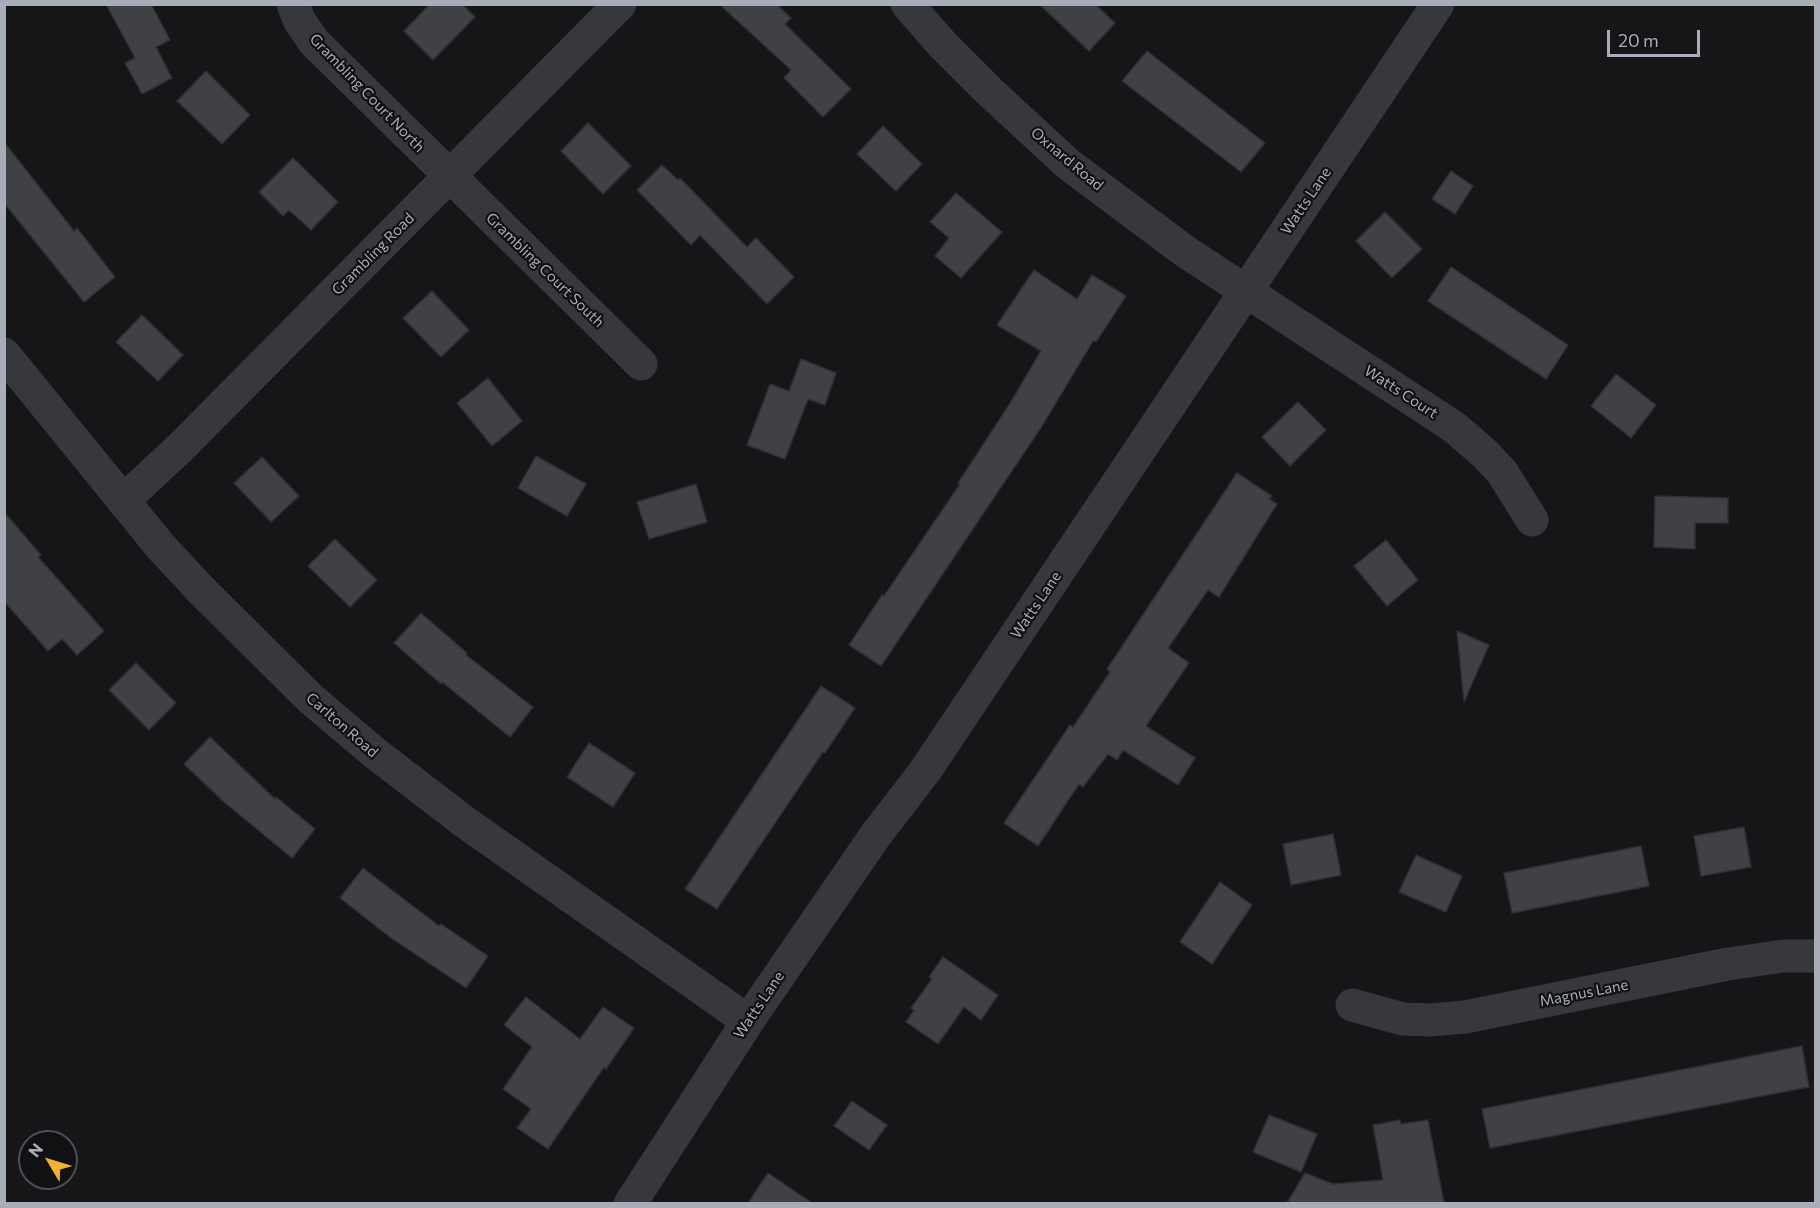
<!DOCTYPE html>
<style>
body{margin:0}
#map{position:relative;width:1820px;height:1208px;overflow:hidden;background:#161618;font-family:Commissioner,sans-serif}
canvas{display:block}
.frame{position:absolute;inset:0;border:6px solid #a8adb8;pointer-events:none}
.north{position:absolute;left:18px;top:1130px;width:60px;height:60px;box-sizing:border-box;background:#111113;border:2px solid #4d4f55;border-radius:50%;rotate:308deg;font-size:16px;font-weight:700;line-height:24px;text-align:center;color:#a8adb8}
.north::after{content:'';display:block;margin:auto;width:21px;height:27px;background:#f2b134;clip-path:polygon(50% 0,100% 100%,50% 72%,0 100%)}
.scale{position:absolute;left:1607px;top:30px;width:93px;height:27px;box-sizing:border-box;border:3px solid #a8adb8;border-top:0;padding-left:8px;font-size:18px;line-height:21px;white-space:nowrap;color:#a8adb8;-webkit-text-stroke:4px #111113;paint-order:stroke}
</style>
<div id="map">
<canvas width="1820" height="1208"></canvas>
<div class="frame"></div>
<div class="north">N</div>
<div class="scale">20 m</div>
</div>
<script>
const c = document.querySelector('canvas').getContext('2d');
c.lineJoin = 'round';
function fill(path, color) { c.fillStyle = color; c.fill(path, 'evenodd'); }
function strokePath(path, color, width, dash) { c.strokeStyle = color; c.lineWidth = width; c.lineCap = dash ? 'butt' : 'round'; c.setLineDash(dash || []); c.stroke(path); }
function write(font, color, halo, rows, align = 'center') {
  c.font = font + ' Commissioner,sans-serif'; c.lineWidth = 4.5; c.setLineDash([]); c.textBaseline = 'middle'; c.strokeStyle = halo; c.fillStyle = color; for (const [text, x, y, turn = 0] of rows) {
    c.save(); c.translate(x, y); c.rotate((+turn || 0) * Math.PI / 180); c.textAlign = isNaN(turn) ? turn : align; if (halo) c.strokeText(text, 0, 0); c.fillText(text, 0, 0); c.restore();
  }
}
const building = new Path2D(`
 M 106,4 L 151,4 L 170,40 L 156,47 L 172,78 L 142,94 L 125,63 L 135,58 Z
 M 430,4 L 462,4 L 475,17 L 433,60 L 404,31 Z
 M 719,4 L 776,4 L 791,18 L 785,24 L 851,89 L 823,117 L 784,78 L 791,70 Z
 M 1039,4 L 1095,4 L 1115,23 L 1089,51 Z
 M 1147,51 L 1265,143 L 1241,172 L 1122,81 Z
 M 206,71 L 250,115 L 222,144 L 177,101 Z
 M 588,123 L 631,166 L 603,194 L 561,151 Z
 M 883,126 L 922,164 L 896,191 L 857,154 Z
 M 4,142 L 74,231 L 77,228 L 115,277 L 84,302 L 4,203 Z
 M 293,158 L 338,202 L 311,230 L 289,210 L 283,216 L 259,192 Z
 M 662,165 L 678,180 L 680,178 L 747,247 L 756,238 L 794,277 L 767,304 L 700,235 L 691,245 L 637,190 Z
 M 1451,171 L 1473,186 L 1455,214 L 1432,199 Z
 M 956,193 L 1002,232 L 961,278 L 935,256 L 949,238 L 930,222 Z
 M 1385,212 L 1422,249 L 1392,278 L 1356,241 Z
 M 1451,267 L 1568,345 L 1546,379 L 1428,301 Z
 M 1034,270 L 1077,299 L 1092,275 L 1126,296 L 1096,342 L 1093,341 L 1042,426 L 881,666 L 849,645 L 882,595 L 884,596 L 960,484 L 958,483 L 1009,405 L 1041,351 L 997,325 Z
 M 432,291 L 469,330 L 441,357 L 403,318 Z
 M 142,315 L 183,355 L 158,381 L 116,342 Z
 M 801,359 L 836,373 L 825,405 L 808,399 L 785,459 L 747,445 L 770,384 L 789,391 Z
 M 1616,374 L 1656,405 L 1631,438 L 1591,406 Z
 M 488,378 L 522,421 L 492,446 L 457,403 Z
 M 1298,402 L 1326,430 L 1290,466 L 1262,437 Z
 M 536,456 L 586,484 L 567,516 L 518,488 Z
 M 262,457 L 299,496 L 271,522 L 234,483 Z
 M 1237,473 L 1272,496 L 1269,499 L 1277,504 L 1219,597 L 1208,590 L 1168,648 L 1189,663 L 1146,726 L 1195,758 L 1178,785 L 1123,750 L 1117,760 L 1108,754 L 1083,787 L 1079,784 L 1038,846 L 1004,823 L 1070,725 L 1073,727 L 1110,672 L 1107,669 Z
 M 696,484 L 707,522 L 649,539 L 637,502 Z
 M 1655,496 L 1728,498 L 1728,523 L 1695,523 L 1695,549 L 1654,547 Z
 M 4,512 L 41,555 L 38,557 L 104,631 L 77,655 L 62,639 L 48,651 L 4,601 Z
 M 335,539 L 377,580 L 350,607 L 308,566 Z
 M 1386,540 L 1418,580 L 1387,606 L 1354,566 Z
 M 421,613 L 467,653 L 466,655 L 533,707 L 510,737 L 442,682 L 441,684 L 394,643 Z
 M 1457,631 L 1489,645 L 1464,702 Z
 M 136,663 L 176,703 L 149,730 L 109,690 Z
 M 821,686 L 855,708 L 825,753 L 823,752 L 717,909 L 685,889 Z
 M 210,737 L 275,799 L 276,797 L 315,829 L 292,858 L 224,802 L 184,764 Z
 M 589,743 L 635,773 L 613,807 L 567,777 Z
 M 1744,827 L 1751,867 L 1701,876 L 1694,836 Z
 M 1333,834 L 1341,875 L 1291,885 L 1283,844 Z
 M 1641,846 L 1649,886 L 1512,913 L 1504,873 Z
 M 1416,855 L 1462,876 L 1446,912 L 1399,892 Z
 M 363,868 L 439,926 L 441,924 L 488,956 L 466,988 L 391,938 L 340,898 Z
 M 1220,882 L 1252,905 L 1212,964 L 1180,942 Z
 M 943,957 L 998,995 L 981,1020 L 964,1007 L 938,1044 L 906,1022 L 914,1010 L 911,1008 L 932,979 L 929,977 Z
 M 526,997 L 580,1039 L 603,1007 L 634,1028 L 606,1069 L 604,1067 L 548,1149 L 517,1128 L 531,1109 L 503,1089 L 532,1047 L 504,1025 Z
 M 1802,1046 L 1809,1087 L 1490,1148 L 1482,1109 Z
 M 852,1101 L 887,1125 L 869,1150 L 834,1126 Z
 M 1269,1115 L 1317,1134 L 1301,1172 L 1253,1152 Z
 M 1400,1120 L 1401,1124 L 1428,1120 L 1444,1203 L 1287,1203 L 1305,1173 L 1333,1184 L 1383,1180 L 1373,1125 Z
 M 768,1173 L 812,1203 L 748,1203 Z`);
const street = new Path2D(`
 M 293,4 L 299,20 L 314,42 L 641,364
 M 907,4 L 943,45 L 989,91 L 1068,164 L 1186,252 L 1454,427 L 1484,453 L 1502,472 L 1532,520
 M 4,354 L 161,547 L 202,591 L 311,699 L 376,754 L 466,823 L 748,1021
 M 123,501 L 181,447 L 620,4
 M 1352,1005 L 1403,1019 L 1430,1020 L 1465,1017 L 1728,964 L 1784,956 L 1816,956
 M 630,1204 L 748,1021 L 875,836 L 925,771 L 1438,4`);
const streetNames = [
 ["Grambling Court North",367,93,46],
 ["Oxnard Road",1067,159,40],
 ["Watts Lane",1306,201,-56],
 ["Grambling Road",373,254,-45],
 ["Grambling Court South",545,270,44],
 ["Watts Court",1401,392,33],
 ["Watts Lane",1036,605,-56],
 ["Carlton Road",342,725,41],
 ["Magnus Lane",1584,993,-11],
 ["Watts Lane",759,1005,-56]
];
fill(building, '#404145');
strokePath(building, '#303034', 1.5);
strokePath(street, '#37383d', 33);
write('15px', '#a8adb8', '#111113', streetNames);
</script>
